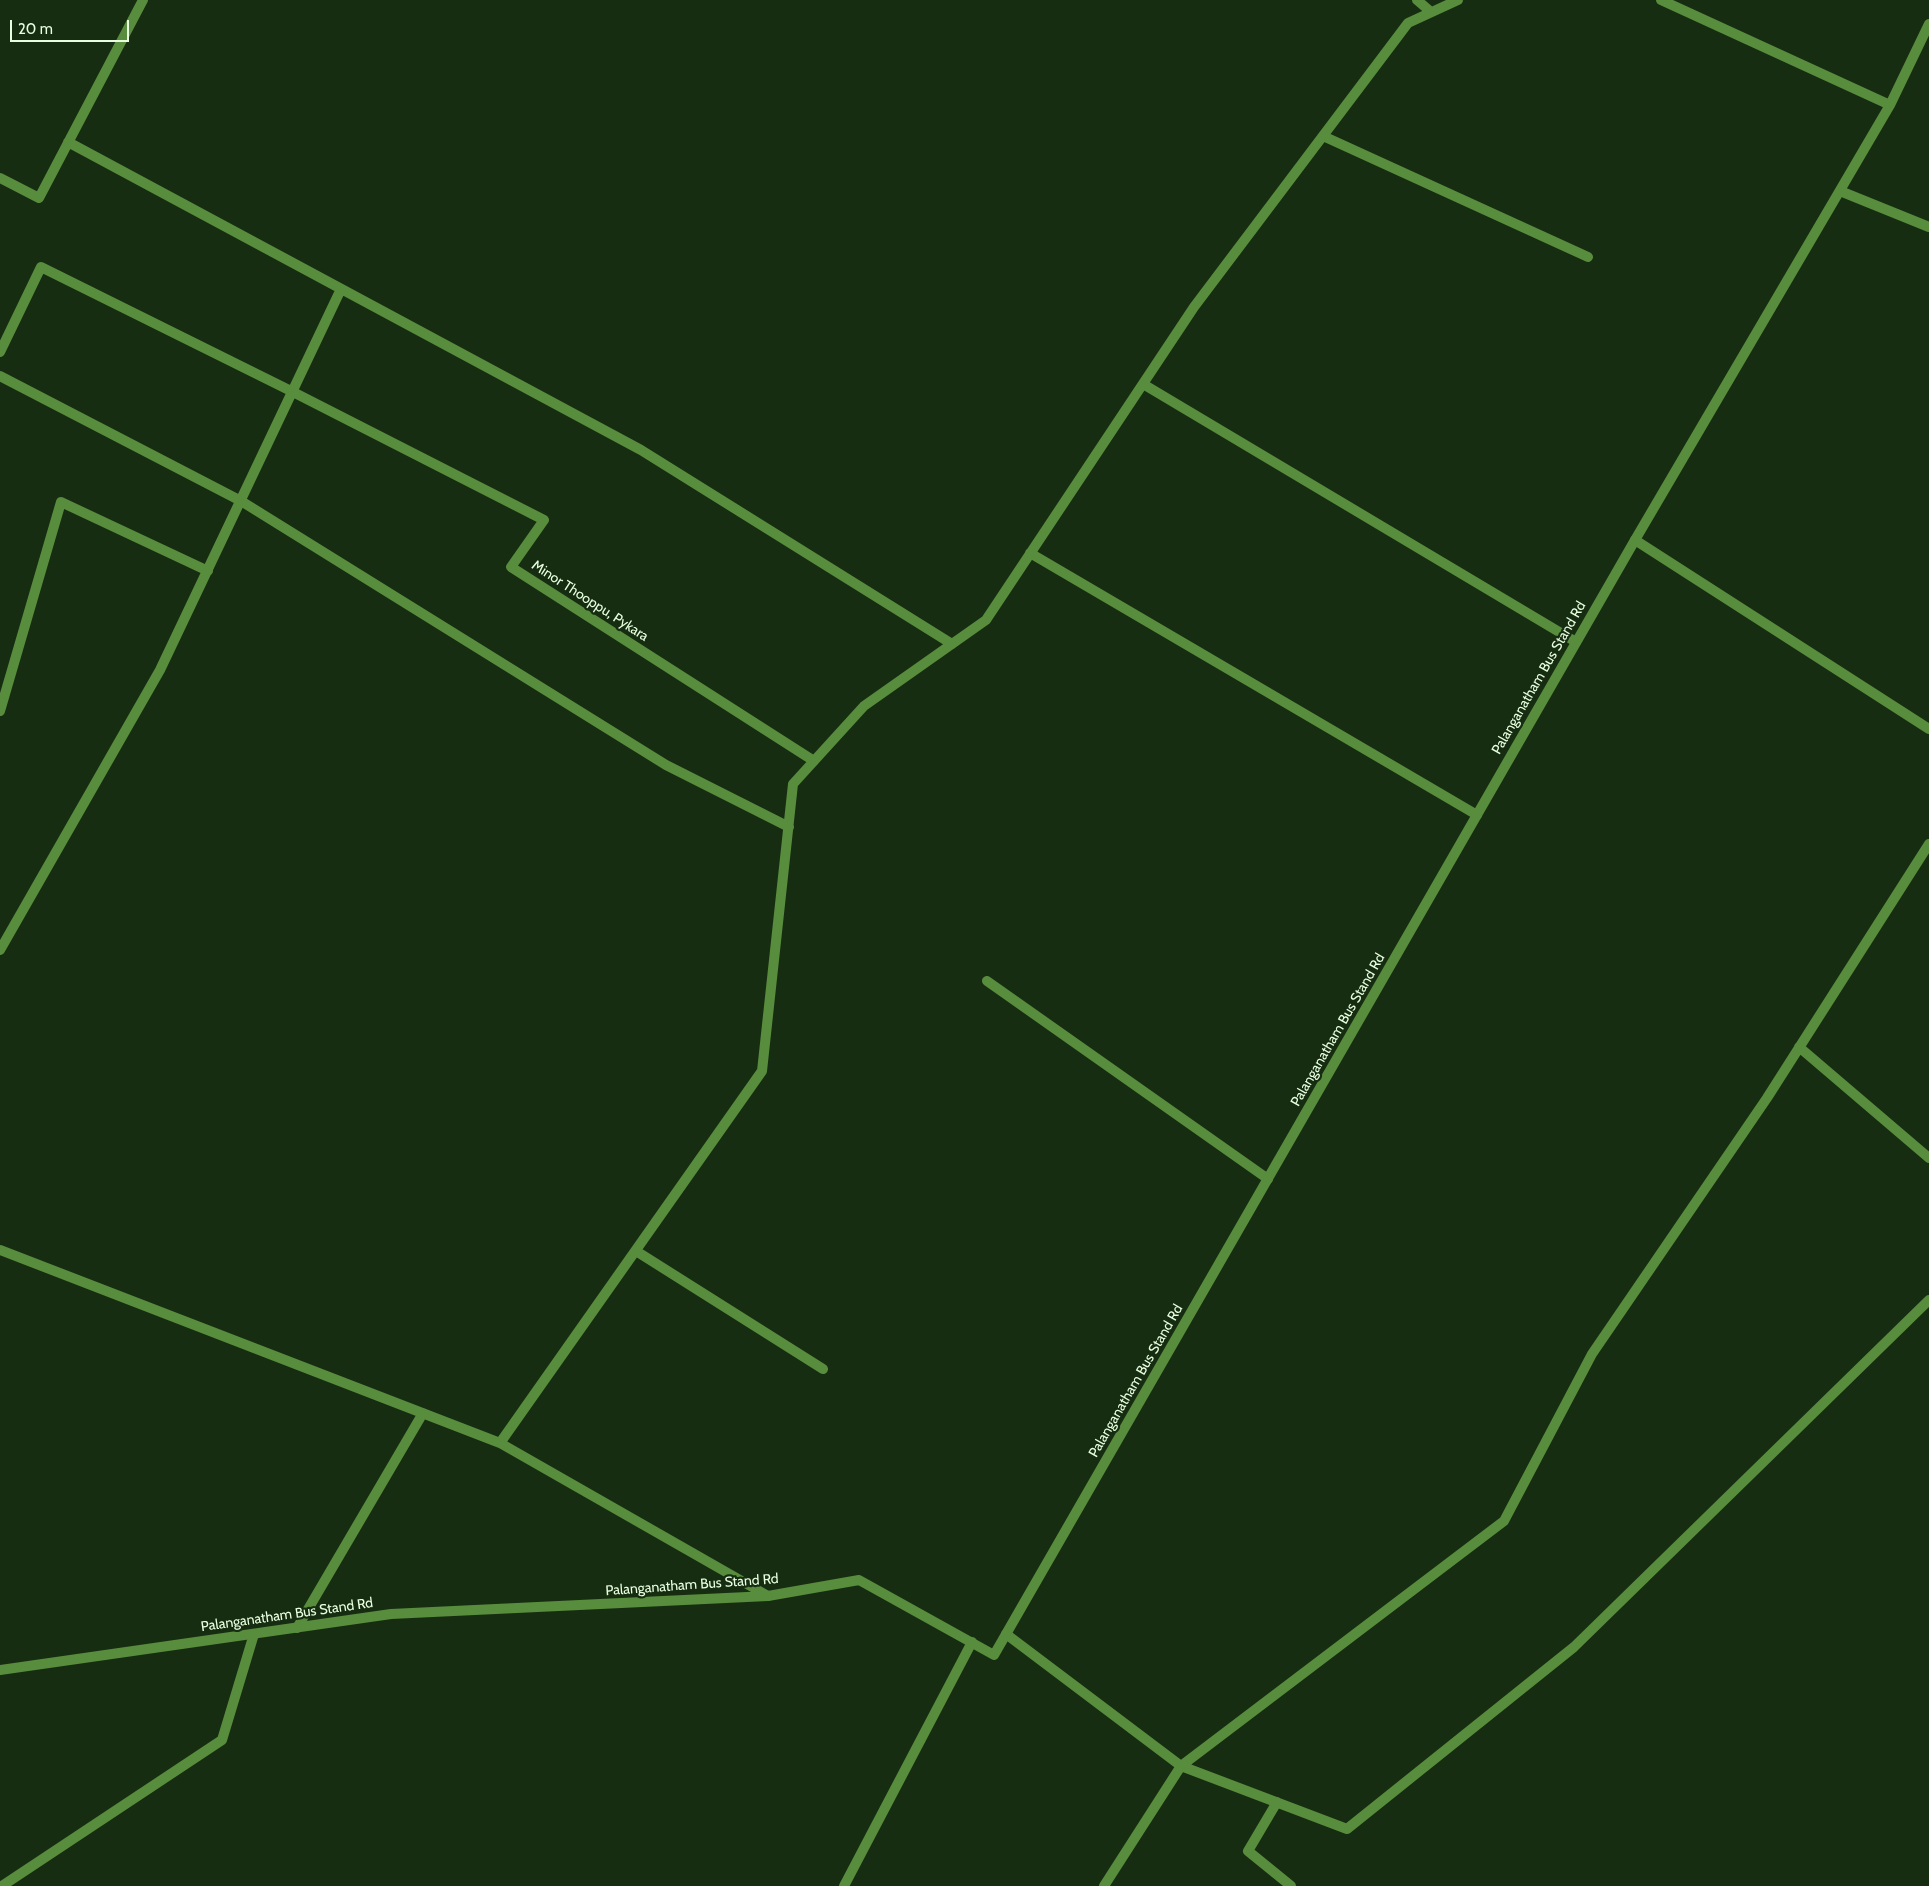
<!DOCTYPE html>
<style>
body{margin:0}
#map{position:relative;width:1929px;height:1886px;overflow:hidden;background:#172d12;font-family:Cabin,sans-serif}
canvas{display:block}
.scale{position:absolute;left:10px;top:20px;width:119px;height:22px;box-sizing:border-box;border:2px solid #e7ffde;border-top:0;padding-left:6px;font-size:15px;line-height:18px;white-space:nowrap;color:#e7ffde;-webkit-text-stroke:4px #172d12;paint-order:stroke}
</style>
<div id="map">
<canvas width="1929" height="1886"></canvas>
<div class="scale">20 m</div>
</div>
<script>
const c = document.querySelector('canvas').getContext('2d');
c.lineJoin = 'round';
function strokePath(path, color, width, dash) { c.strokeStyle = color; c.lineWidth = width; c.lineCap = dash ? 'butt' : 'round'; c.setLineDash(dash || []); c.stroke(path); }
function write(font, color, halo, rows, align = 'center') {
  c.font = font + ' Cabin,sans-serif'; c.lineWidth = 4.5; c.setLineDash([]); c.textBaseline = 'middle'; c.strokeStyle = halo; c.fillStyle = color; for (const [text, x, y, turn = 0] of rows) {
    c.save(); c.translate(x, y); c.rotate((+turn || 0) * Math.PI / 180); c.textAlign = isNaN(turn) ? turn : align; if (halo) c.strokeText(text, 0, 0); c.fillText(text, 0, 0); c.restore();
  }
}
const minor = new Path2D(`
 M 1417,0 L 1431,12
 M 1661,0 L 1890,105
 M 1323,136 L 1588,257
 M 68,142 L 641,450 L 952,644
 M 0,178 L 39,198 L 143,0
 M 1840,191 L 1929,227
 M 0,352 L 41,267 L 293,392 L 544,520 L 511,567 L 814,761
 M 0,376 L 241,501 L 666,765 L 789,827
 M 1143,384 L 1576,642
 M 1635,540 L 1890,105 L 1929,24
 M 1030,553 L 1477,815
 M 0,711 L 61,502 L 208,571
 M 0,950 L 160,670 L 341,289
 M 987,981 L 1268,1179
 M 1799,1047 L 1929,1158
 M 0,1250 L 500,1443 L 768,1596
 M 636,1251 L 823,1369
 M 500,1443 L 762,1071 L 793,784 L 864,706 L 986,620 L 1194,307 L 1408,23 L 1458,0
 M 297,1628 L 423,1413
 M 1006,1634 L 1181,1766 L 1347,1829 L 1574,1647 L 1929,1300
 M 1277,1802 L 1248,1851 L 1291,1886
 M 2,1886 L 222,1740 L 254,1634
 M 844,1886 L 972,1642
 M 1104,1886 L 1181,1766 L 1504,1521 L 1592,1354 L 1767,1098 L 1929,844`);
const tertiary = new Path2D(`
 M 0,1670 L 391,1614 L 768,1596 L 859,1580 L 994,1655 L 1635,540 L 1929,729`);
const streetNames = [
 ["Minor Thooppu, Pykara",590,601,33],
 ["Palanganatham Bus Stand Rd",1539,678,-60],
 ["Palanganatham Bus Stand Rd",1338,1030,-60],
 ["Palanganatham Bus Stand Rd",1136,1381,-60],
 ["Palanganatham Bus Stand Rd",692,1585,-4],
 ["Palanganatham Bus Stand Rd",287,1615,-8]
];
strokePath(minor, '#588d3d', 10);
strokePath(tertiary, '#588d3d', 10);
write('14px', '#e7ffde', '#172d12', streetNames);
</script>
